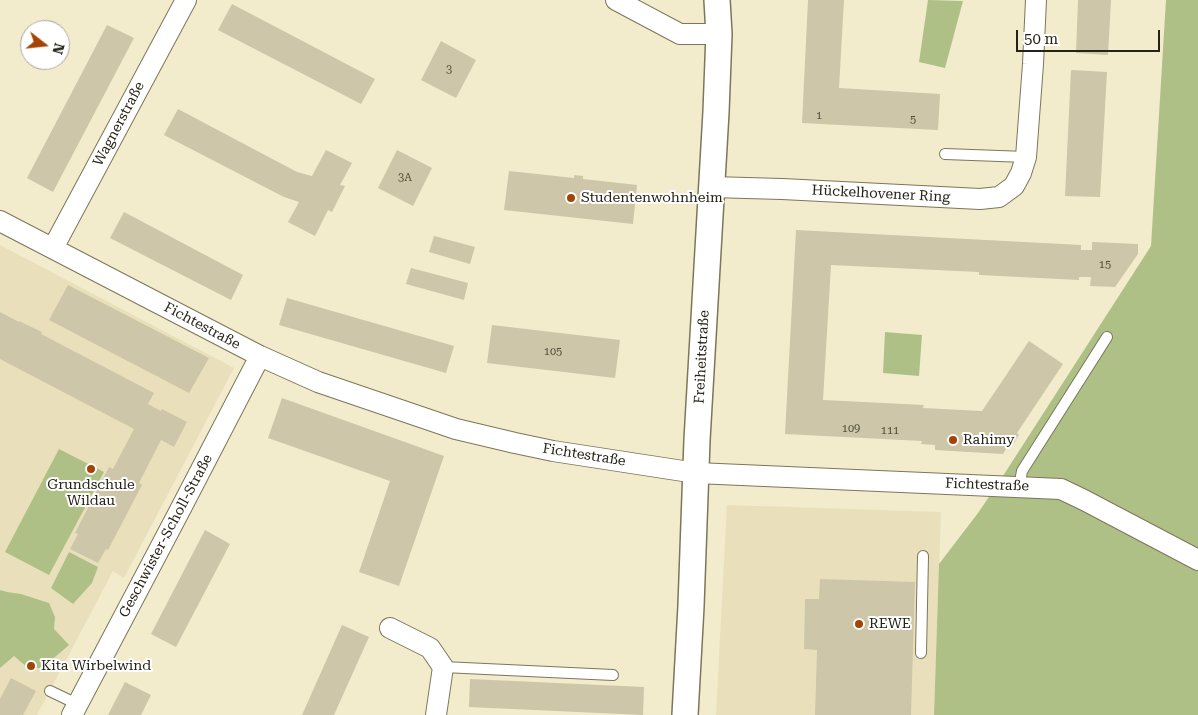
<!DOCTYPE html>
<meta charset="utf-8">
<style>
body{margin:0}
#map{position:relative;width:1198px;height:715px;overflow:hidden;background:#f2ebcc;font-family:"Roboto Serif",serif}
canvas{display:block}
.north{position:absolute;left:20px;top:20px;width:50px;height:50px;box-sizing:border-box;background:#fff;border:1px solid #a8a7a2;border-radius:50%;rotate:106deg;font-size:14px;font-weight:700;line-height:20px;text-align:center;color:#252217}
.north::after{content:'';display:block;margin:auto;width:18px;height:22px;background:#a54205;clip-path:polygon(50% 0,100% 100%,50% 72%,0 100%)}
.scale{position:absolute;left:1016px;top:30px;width:144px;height:22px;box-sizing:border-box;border:2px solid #252217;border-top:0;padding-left:6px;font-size:15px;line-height:18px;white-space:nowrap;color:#252217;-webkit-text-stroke:4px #fff;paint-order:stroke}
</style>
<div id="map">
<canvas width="1198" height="715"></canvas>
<div class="north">N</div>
<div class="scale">50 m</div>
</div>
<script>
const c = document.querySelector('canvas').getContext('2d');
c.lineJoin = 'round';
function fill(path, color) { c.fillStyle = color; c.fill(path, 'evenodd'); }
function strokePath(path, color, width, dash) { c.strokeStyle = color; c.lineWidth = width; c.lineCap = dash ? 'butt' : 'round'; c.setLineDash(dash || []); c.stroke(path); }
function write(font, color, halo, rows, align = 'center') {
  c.font = font + ' "Roboto Serif",serif'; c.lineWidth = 4; c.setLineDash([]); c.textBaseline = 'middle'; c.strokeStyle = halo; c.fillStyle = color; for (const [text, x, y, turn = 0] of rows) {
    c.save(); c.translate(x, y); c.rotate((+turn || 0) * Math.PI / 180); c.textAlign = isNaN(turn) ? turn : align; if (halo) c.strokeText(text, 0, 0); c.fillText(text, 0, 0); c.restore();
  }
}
const built = new Path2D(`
 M 0,245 L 234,368 L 124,578 L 113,571 L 37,715 L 0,715 Z
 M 727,505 L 941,512 L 934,715 L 716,715 Z`);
const green = new Path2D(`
 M 928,0 L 963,1 L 945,68 L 919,62 Z
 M 1166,0 L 1198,0 L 1198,715 L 934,715 L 939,564 L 978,513 L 1001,479 L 1151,246 Z
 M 885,332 L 922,335 L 919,376 L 883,373 Z
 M 59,449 L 104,472 L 49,575 L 5,552 Z
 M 69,552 L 98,567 L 92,583 L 73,604 L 51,588 Z
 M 0,590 L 7,592 L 21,594 L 49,603 L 55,617 L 54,629 L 69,645 L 42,668 L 28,668 L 14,656 L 0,668 Z`);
const building = new Path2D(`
 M 808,0 L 844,0 L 839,88 L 940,94 L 938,130 L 802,123 Z
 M 1078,0 L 1111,0 L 1108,55 L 1076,53 Z
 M 232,4 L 375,79 L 361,104 L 218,30 Z
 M 107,25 L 134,38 L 53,192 L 27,178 Z
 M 441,41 L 476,60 L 456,98 L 421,80 Z
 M 1071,70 L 1107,72 L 1100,197 L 1065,196 Z
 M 178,109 L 297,172 L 312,176 L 326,150 L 352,163 L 340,185 L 345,186 L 332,212 L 328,210 L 315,236 L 288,222 L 299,202 L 284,197 L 164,135 Z
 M 397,150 L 432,168 L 413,206 L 378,188 Z
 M 509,171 L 574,178 L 574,175 L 583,176 L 583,179 L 637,185 L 633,224 L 504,210 Z
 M 124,212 L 243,275 L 231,300 L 110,238 Z
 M 796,230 L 1081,245 L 1081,250 L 1092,250 L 1092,242 L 1138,244 L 1138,254 L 1115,287 L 1090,286 L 1091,277 L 1079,277 L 1079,280 L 979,275 L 979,272 L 831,265 L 823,400 L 924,405 L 923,408 L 982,411 L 1029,341 L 1063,364 L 1017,433 L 1019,435 L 1011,448 L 1008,446 L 1003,454 L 935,450 L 935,445 L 921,444 L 922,441 L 785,434 Z
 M 434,236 L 475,247 L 470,264 L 429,252 Z
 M 411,268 L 468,283 L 464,300 L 406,284 Z
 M 68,285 L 209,358 L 189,393 L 49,320 Z
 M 287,298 L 454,346 L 446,373 L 279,325 Z
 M 0,312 L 19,322 L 19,321 L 42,332 L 41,334 L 154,393 L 148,404 L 161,411 L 162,409 L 187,422 L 174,447 L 161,440 L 139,483 L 142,485 L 108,550 L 106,549 L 98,563 L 70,549 L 78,534 L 75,533 L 109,467 L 113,469 L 134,429 L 0,359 Z
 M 492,325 L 620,340 L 615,378 L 487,363 Z
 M 282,398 L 444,456 L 399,586 L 359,572 L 390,481 L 268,438 Z
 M 205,530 L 230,544 L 176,647 L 151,634 Z
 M 820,579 L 915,582 L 911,715 L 815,715 L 817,650 L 804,649 L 805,599 L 819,599 Z
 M 342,625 L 369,637 L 334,715 L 302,715 Z
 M 11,678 L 36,691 L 23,715 L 0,715 L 0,699 Z
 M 470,679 L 644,687 L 643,715 L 469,707 Z
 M 125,682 L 151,695 L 141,715 L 108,715 Z`);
const service = new Path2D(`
 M 945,154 L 1026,157
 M 1019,487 L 1022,471 L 1107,337
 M 921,653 L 923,556
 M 443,667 L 613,675
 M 50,691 L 77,704`);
const minor = new Path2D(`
 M 616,0 L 680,34 L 719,34
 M 711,187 L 782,189 L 980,199 L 999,197 L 1014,186 L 1021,173 L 1026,157 L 1033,64 L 1036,0
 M 0,221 L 260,356 L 318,382 L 456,429 L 515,443 L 553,451 L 696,473 L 1061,489 L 1084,500 L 1198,560
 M 53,248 L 186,0
 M 390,628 L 430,648 L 443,667 L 436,715
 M 72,715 L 179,512 L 260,356`);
const tertiary = new Path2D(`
 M 685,715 L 691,606 L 697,440 L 716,112 L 719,34 L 717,0`);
const markers = [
 [571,198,5,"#a54205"],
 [953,440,5,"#a54205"],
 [91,469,5,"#a54205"],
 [859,624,5,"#a54205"],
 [31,666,5,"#a54205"]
];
const numberNames = [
 ["3",449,70],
 ["1",819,116],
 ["5",913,120],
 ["3A",405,178],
 ["15",1105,265],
 ["105",553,352],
 ["109",851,429],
 ["111",890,431]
];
const streetNames = [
 ["Wagnerstraße",119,124,-62],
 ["Hückelhovener Ring",881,194,3],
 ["Fichtestraße",202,326,28],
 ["Freiheitstraße",702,357,-87],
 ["Fichtestraße",584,455,9],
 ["Fichtestraße",987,485,2],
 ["Geschwister-Scholl-Straße",166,536,-62]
];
const poiNames = [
 ["Studentenwohnheim",581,198],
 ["Rahimy",963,440],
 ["Grundschule",91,485,"center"],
 ["Wildau",91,501,"center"],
 ["REWE",869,624],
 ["Kita Wirbelwind",41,666]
];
fill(built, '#e9e0bb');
fill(green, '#afc087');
fill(building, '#cdc6a8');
strokePath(service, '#7c765a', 12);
strokePath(minor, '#7c765a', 22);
strokePath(tertiary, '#7c765a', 28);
strokePath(service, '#fff', 10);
strokePath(minor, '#fff', 20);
strokePath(tertiary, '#fff', 25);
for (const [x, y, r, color] of markers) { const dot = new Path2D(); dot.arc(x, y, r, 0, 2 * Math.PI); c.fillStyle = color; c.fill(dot); strokePath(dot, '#fff', 2); }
write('11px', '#4f4b3b', null, numberNames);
write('14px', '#252217', '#fff', streetNames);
write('14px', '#252217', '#fff', poiNames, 'left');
</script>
